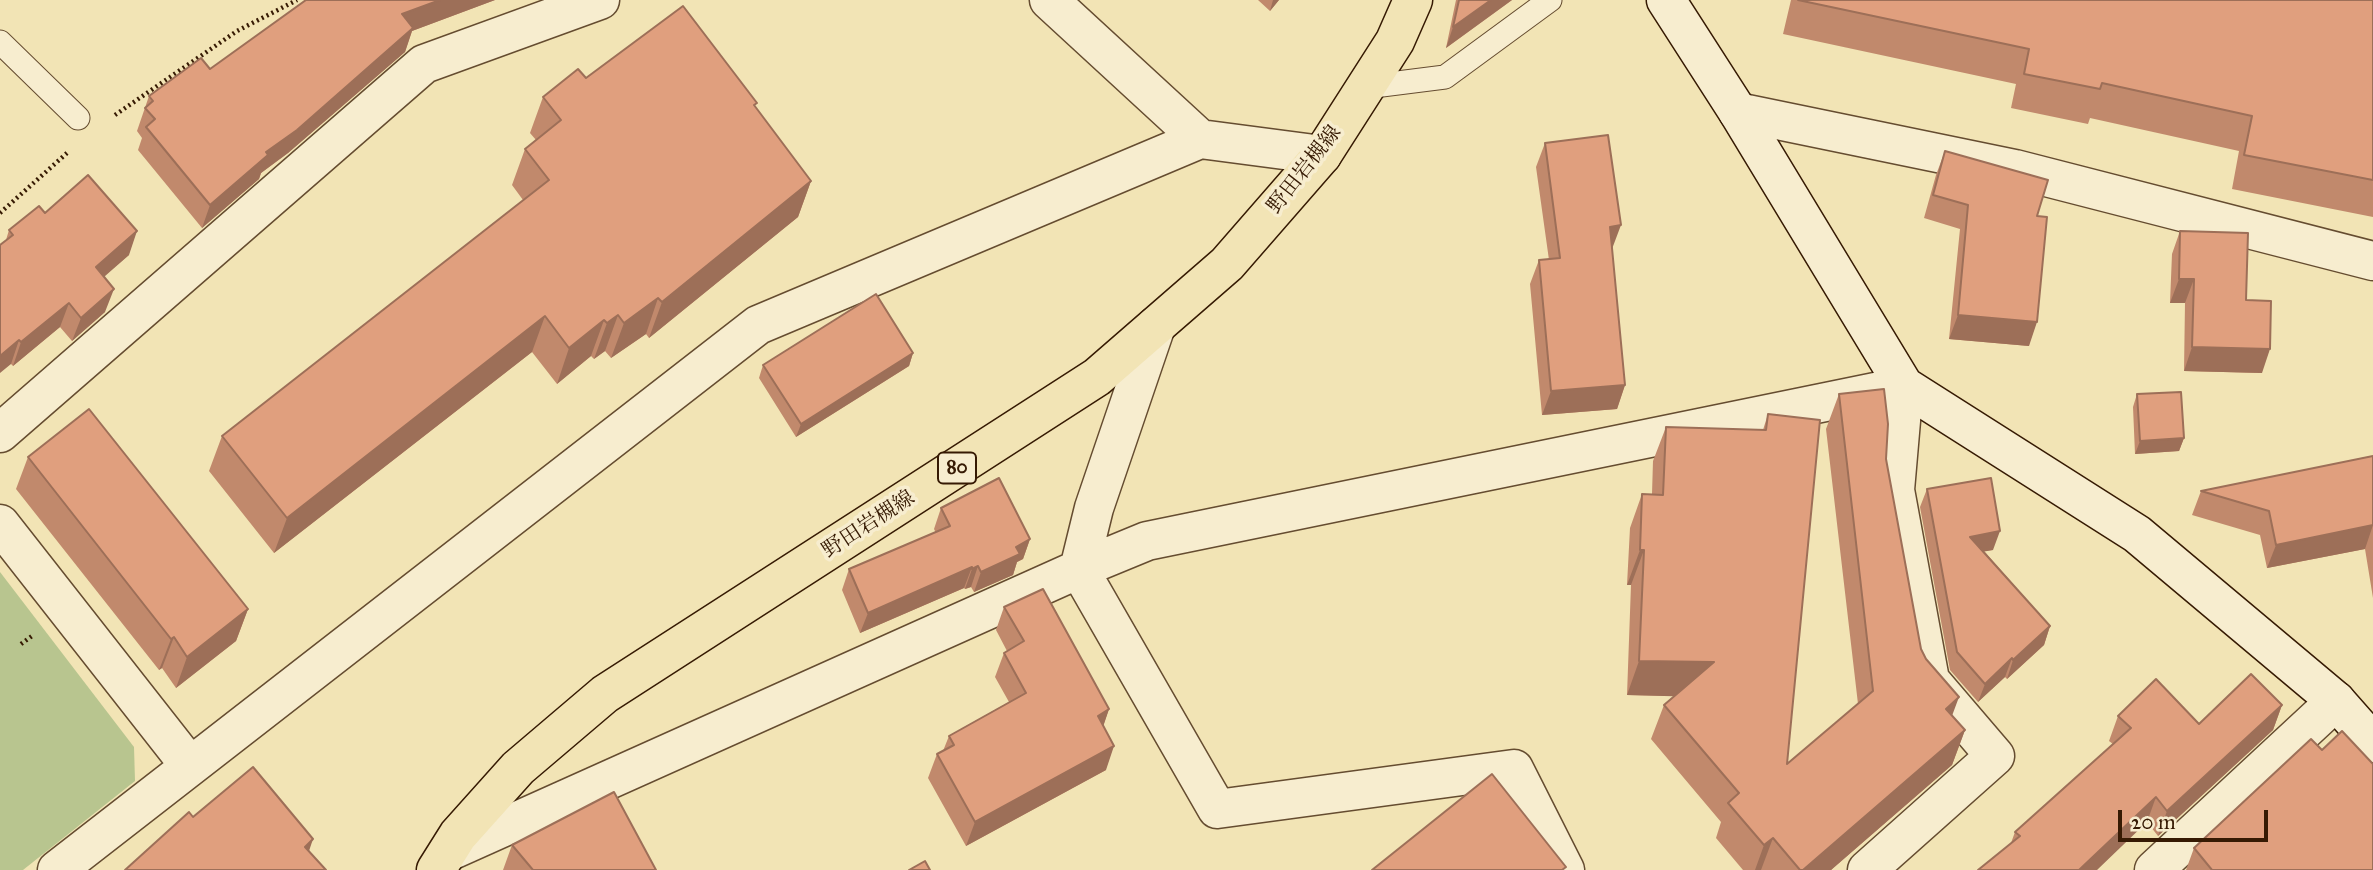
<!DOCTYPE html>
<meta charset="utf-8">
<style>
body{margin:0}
#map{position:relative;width:2373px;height:870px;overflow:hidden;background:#f2e4b5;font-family:"IM FELL Great Primer",serif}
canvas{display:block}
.scale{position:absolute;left:2118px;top:810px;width:150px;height:32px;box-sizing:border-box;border:4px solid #361a03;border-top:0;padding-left:9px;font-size:21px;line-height:24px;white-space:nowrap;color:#361a03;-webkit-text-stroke:5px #f7edcf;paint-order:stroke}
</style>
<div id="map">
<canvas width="2373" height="870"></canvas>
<div class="scale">20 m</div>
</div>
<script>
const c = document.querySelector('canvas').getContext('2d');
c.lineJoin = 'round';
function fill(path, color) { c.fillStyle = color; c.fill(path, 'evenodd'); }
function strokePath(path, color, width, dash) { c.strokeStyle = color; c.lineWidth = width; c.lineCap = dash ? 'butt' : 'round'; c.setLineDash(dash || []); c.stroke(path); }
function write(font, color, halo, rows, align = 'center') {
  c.font = font + ' "IM FELL Great Primer","Noto Serif JP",serif'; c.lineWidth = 7; c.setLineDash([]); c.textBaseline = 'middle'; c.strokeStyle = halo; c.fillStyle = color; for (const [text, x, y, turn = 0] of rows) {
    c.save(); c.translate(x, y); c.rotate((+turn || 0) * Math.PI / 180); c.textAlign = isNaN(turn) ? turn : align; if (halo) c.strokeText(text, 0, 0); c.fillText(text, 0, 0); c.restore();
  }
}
const green = new Path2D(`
 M 0,572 L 134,747 L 135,781 L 23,870 L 0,870 Z`);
const path = new Path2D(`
 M 115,115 L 237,31 L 297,0
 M 0,213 L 67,153
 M 21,644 L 32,636`);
const lane = new Path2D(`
 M 0,42 L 78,118
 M 1366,87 L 1445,77 L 1550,0`);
const street = new Path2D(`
 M 1049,0 L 1200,139
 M 1738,112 L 2015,169 L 2373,261
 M 1156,326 L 1094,508 L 1079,569 L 1217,809 L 1514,769 L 1565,870
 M 0,433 L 424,64 L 600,0
 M 0,524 L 190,766
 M 448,852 L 1079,569 L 1147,541 L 1904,386 L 1895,490 L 1930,680 L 1995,756 L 1867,870
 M 57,870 L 758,325 L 1200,139 L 1322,155
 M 2154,870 L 2336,701`);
const secondary = new Path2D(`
 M 1666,0 L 1738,112 L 1904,386 L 2137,534 L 2336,701 L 2373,743`);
const primary = new Path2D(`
 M 436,870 L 458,835 L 518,768 L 605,694 L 1097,377 L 1227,264 L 1322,155 L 1395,41 L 1413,0`);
const wall = new Path2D(`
 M 306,0 L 495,0 L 412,31 L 405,52 L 288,153 L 261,173 L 259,179 L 202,228 L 138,150 L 142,138 L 137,131 L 149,96 L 210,69 Z
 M 1258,0 L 1279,0 L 1270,11 Z
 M 1456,0 L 1512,0 L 1446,48 Z
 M 1791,0 L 2373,0 L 2373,217 L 2232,189 L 2239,151 L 2090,118 L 2088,124 L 2011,108 L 2016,84 L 1783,34 Z
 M 586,78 L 755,107 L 811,181 L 798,217 L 649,338 L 646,334 L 611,358 L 605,351 L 594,359 L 591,356 L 557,384 L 532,352 L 274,553 L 209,471 L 222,436 L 523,200 L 512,185 L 525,149 L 536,140 L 530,133 L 543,97 Z
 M 1545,143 L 1612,249 L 1625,385 L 1617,409 L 1542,415 L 1530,284 L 1539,260 L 1549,260 L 1536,167 Z
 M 1945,151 L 2037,216 L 2029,346 L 1949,339 L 1960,229 L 1924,218 L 1936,175 Z
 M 45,213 L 129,255 L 104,276 L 105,312 L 72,341 L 60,327 L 13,366 L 11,364 L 6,240 L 9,230 Z
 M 2180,231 L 2246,300 L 2262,373 L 2184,371 L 2185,303 L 2170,303 L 2172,254 Z
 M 913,353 L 909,366 L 796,437 L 759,378 L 763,365 Z
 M 1839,394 L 1886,459 L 1921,649 L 1952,715 L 1965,730 L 1952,765 L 1831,870 L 1743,870 L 1716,838 L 1721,822 L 1651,739 L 1664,705 L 1674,696 L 1627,695 L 1631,585 L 1627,585 L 1630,528 L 1642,494 L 1652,494 L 1653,461 L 1666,427 L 1763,430 L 1768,414 L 1787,764 L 1858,704 L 1826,429 Z
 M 2137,394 L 2184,438 L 2179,451 L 2135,454 L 2133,407 Z
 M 2373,456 L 2373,598 L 2365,549 L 2267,568 L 2260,535 L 2192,515 L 2201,491 Z
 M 28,457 L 248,609 L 236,641 L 176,688 L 162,668 L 159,670 L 16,489 Z
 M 1927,489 L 1993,550 L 1984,551 L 2050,626 L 2044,645 L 2007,679 L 2005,677 L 1978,702 L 1950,670 L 1920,507 Z
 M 941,508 L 1030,539 L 1023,559 L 1017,562 L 1013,575 L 974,592 L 971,587 L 965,589 L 964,588 L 860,633 L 842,590 L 849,569 L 936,533 L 934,529 Z
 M 1004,607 L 1109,709 L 1103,726 L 1106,770 L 966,846 L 928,778 L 937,754 L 943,751 L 949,736 L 1009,702 L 995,677 L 1004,653 L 1007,651 L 996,630 Z
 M 2282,705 L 2273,730 L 2158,836 L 2147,822 L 2011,843 L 2015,832 L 2113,744 L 2109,741 L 2118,716 L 2199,724 Z
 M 2322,750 L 2373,870 L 2186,870 L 2194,848 Z
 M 512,845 L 656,870 L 503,870 Z`);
const shadedWall = new Path2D(`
 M 440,0 L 495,0 L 412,31 L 405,52 L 288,153 L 261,173 L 259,179 L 202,228 L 210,205 L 266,152 L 402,14 Z
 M 1273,0 L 1279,0 L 1270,11 Z
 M 1491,0 L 1512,0 L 1446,48 L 1453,27 Z
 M 811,181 L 798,217 L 649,338 L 662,302 Z
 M 1621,225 L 1612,249 L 1610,227 Z
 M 137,231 L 129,255 L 88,291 L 96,267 Z
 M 2179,279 L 2194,279 L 2185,303 L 2170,303 Z
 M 114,289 L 105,312 L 72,341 L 81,318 Z
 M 658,298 L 646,334 L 611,358 L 624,323 Z
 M 69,303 L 60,327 L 13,366 L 21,342 Z
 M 618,315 L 605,351 L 594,359 L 607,323 Z
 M 1958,315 L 2037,322 L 2029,346 L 1949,339 Z
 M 545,316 L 532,352 L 274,553 L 287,518 Z
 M 604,320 L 591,356 L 557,384 L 569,348 Z
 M 19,340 L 11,364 L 0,373 L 0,356 Z
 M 2192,347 L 2270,349 L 2262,373 L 2184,371 Z
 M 913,353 L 909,366 L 796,437 L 801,424 Z
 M 1625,385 L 1617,409 L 1542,415 L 1551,391 Z
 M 2184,438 L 2179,451 L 2135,454 L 2140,441 Z
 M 2373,525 L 2365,549 L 2267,568 L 2276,545 Z
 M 2000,531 L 1993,550 L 1964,555 L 1970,537 Z
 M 1030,539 L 1023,559 L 1017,562 L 1013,575 L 974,592 L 981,572 L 1016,547 Z
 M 1640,550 L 1644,550 L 1631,585 L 1627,585 Z
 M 978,566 L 971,587 L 965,589 L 972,569 Z
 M 972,567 L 964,588 L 860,633 L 868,613 Z
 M 248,609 L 236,641 L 176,688 L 187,657 Z
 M 2050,626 L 2044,645 L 2007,679 L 2013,660 Z
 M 174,637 L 162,668 L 159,670 L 171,639 Z
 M 2012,658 L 2005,677 L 1978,702 L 1985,684 Z
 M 1639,661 L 1714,662 L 1701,697 L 1627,695 Z
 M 1959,697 L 1946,732 L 1946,709 Z
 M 2282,705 L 2273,730 L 2158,836 L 2167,811 Z
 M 1109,709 L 1101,733 L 1098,716 Z
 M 1965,730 L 1952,765 L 1831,870 L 1803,870 Z
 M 1114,746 L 1106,770 L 966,846 L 975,822 Z
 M 2156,797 L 2147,822 L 2097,870 L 2079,870 Z
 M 1773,838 L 1761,870 L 1755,870 L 1764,845 Z
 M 313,839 L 305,863 L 305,847 Z`);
const building = new Path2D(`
 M 306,0 L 440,0 L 402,14 L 413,28 L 297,130 L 266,152 L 268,155 L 210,205 L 146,127 L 155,119 L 145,108 L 153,101 L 149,96 L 201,58 L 210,69 Z
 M 1459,0 L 1491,0 L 1453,27 Z
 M 1798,0 L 2373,0 L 2373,180 L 2244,155 L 2252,116 L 2102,83 L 2100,89 L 2024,74 L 2029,49 Z
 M 683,6 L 757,103 L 754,105 L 811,181 L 662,302 L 658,298 L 624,323 L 618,315 L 607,323 L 604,320 L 569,348 L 545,316 L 287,518 L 222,436 L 549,180 L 525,149 L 561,120 L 543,97 L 578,69 L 586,78 Z
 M 1608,135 L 1621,225 L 1610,227 L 1625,385 L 1551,391 L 1539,260 L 1560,258 L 1545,143 Z
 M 1945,151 L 2048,180 L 2037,216 L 2047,217 L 2037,322 L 1958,315 L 1968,205 L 1933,195 Z
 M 88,175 L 137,231 L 96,267 L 114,289 L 81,318 L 69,303 L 21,342 L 19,340 L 0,356 L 0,245 L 13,235 L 9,230 L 39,206 L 45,213 Z
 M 2180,231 L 2248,233 L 2246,300 L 2271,301 L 2270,349 L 2192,347 L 2194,279 L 2179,279 Z
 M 876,294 L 913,353 L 801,424 L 763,365 Z
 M 1884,389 L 1888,424 L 1886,459 L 1921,649 L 1926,659 L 1959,697 L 1946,709 L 1965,730 L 1803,870 L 1800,870 L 1773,838 L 1764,845 L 1728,803 L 1739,793 L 1664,705 L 1714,662 L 1639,661 L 1644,550 L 1640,550 L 1642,494 L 1663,495 L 1666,427 L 1766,430 L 1768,414 L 1820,420 L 1787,764 L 1873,691 L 1839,394 Z
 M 2181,392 L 2184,438 L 2140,441 L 2137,394 Z
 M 89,409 L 248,609 L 187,657 L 174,637 L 171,639 L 28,457 Z
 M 2373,456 L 2373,525 L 2276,545 L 2269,511 L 2201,491 Z
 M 999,478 L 1030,539 L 1016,547 L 1020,554 L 981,572 L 978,566 L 972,569 L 972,567 L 868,613 L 849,569 L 950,526 L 941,508 Z
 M 1991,478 L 2000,531 L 1970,537 L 2050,626 L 2013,660 L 2012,658 L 1985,684 L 1957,652 L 1927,489 Z
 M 1043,589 L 1109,709 L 1098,716 L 1114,746 L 975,822 L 937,754 L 954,745 L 949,736 L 1026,693 L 1004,653 L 1024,641 L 1004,607 Z
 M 2251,674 L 2282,705 L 2167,811 L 2156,797 L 2079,870 L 1978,870 L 2020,836 L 2015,832 L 2131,728 L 2118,716 L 2156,679 L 2199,724 Z
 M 2342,731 L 2373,764 L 2373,870 L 2212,870 L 2194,848 L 2311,739 L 2322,750 Z
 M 253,767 L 313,839 L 305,847 L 326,870 L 125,870 L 189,812 L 193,817 Z
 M 1492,774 L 1566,867 L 1562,870 L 1372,870 Z
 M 614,792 L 656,870 L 533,870 L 512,845 Z
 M 925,861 L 930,870 L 909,870 Z`);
const shields = [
 [957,468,38]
];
const shieldNames = [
 ["80",957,468]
];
const streetNames = [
 ["野田岩槻線",1305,170,-52],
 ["野田岩槻線",869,525,-33]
];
fill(green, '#b8c58f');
strokePath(lane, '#654c30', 25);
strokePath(street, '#654c30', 41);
strokePath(secondary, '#361a03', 41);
strokePath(primary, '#361a03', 41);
strokePath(path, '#361a03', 4.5, [2, 3.5]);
strokePath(lane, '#f7edcf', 23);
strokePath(street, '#f7edcf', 38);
strokePath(secondary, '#f7edcf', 38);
strokePath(primary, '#f2e4b5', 38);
fill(wall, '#c1896c');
fill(shadedWall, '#9d6f58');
fill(building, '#e09f7e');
strokePath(building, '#9d6f58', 2);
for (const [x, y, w] of shields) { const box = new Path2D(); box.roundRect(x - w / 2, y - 15.5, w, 31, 5); c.fillStyle = '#f7edcf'; c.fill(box); strokePath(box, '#361a03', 2); }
write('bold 19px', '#361a03', null, shieldNames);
write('21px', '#361a03', '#f7edcf', streetNames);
</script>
